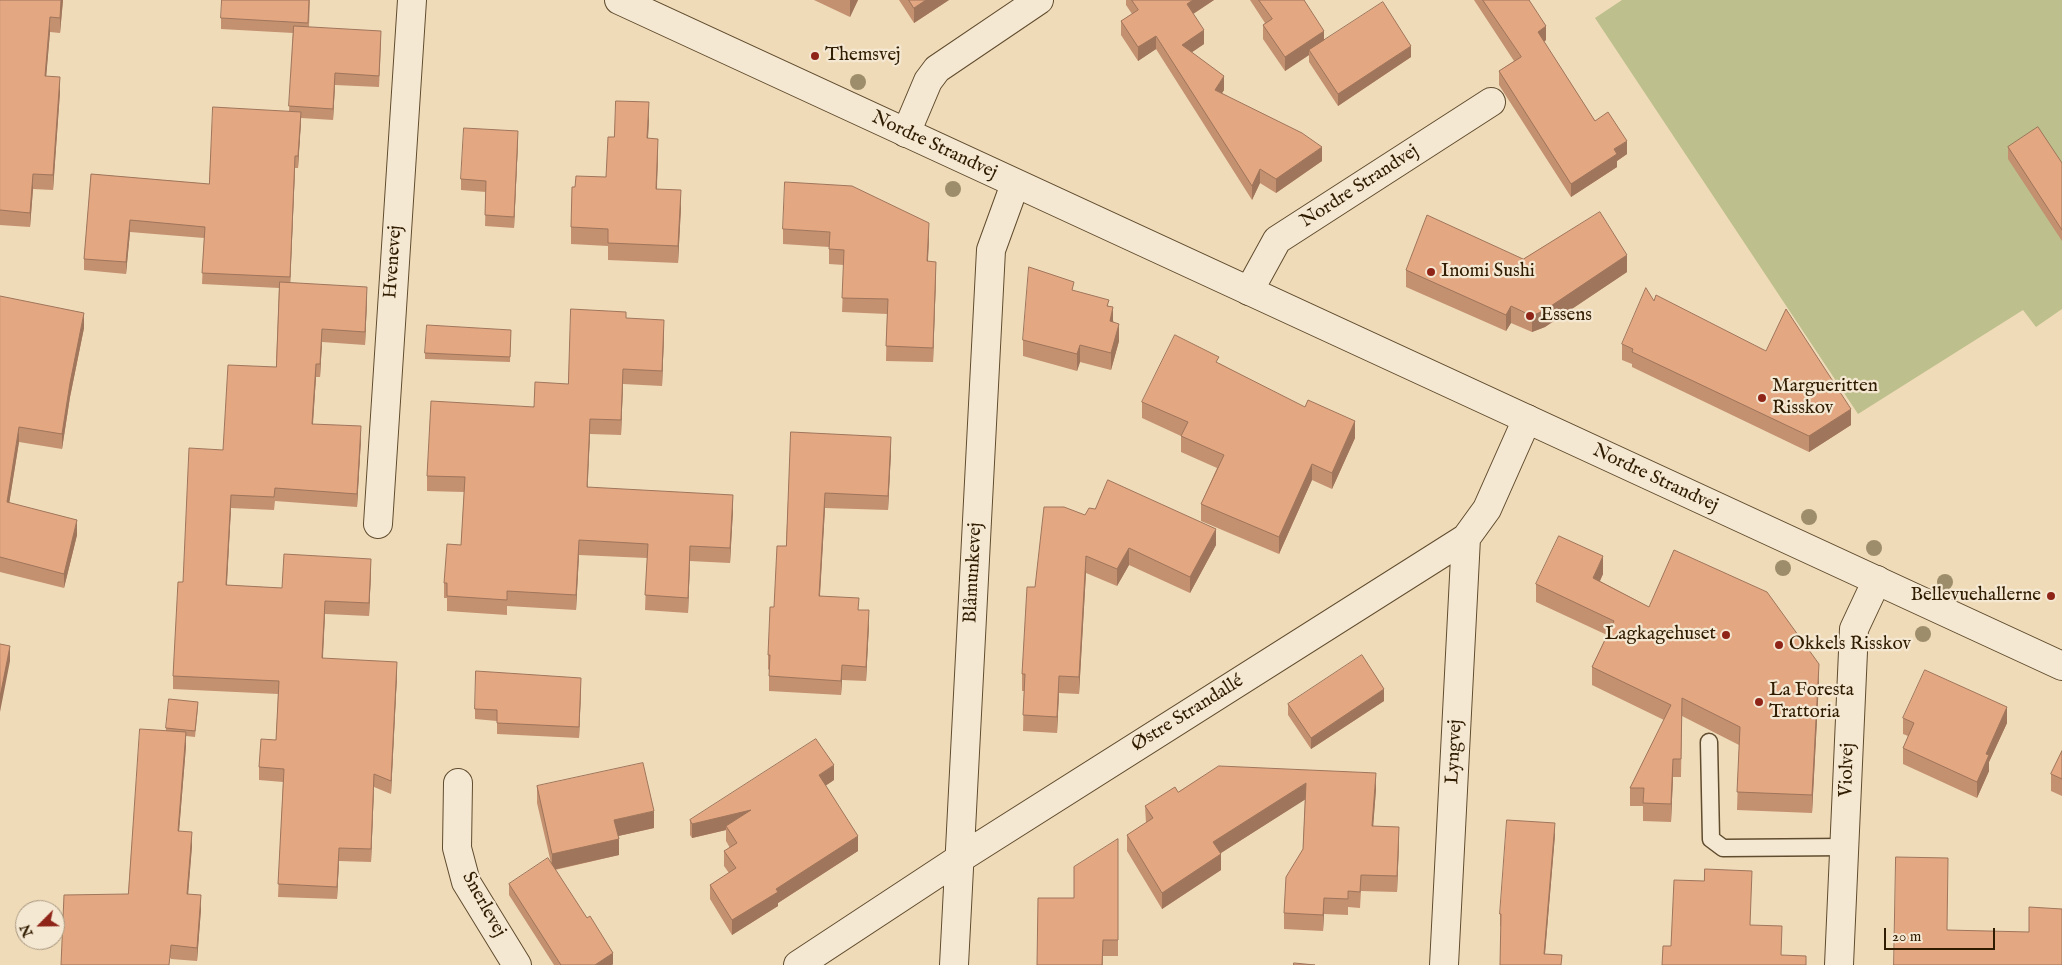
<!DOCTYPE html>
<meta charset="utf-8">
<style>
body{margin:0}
#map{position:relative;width:2062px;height:965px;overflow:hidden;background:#f0dbb9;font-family:"IM FELL English",serif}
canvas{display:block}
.north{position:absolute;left:15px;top:900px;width:50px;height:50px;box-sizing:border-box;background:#f5e8d2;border:1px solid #a6967e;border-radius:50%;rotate:247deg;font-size:14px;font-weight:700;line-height:20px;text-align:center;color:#301c00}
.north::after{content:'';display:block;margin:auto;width:18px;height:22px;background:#8f2418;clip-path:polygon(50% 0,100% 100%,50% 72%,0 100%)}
.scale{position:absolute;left:1884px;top:928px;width:111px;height:22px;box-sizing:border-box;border:2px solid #301c00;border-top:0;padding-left:6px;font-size:15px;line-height:18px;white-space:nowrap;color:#301c00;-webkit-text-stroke:4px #f5e8d2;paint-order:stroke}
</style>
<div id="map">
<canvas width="2062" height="965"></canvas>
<div class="north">N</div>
<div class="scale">20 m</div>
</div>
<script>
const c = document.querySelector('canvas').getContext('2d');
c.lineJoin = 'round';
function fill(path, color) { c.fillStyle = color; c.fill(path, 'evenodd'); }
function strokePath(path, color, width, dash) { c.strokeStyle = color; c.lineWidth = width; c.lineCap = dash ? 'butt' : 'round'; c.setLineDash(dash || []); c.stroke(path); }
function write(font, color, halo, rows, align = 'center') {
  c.font = font + ' "IM FELL English",serif'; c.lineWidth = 4.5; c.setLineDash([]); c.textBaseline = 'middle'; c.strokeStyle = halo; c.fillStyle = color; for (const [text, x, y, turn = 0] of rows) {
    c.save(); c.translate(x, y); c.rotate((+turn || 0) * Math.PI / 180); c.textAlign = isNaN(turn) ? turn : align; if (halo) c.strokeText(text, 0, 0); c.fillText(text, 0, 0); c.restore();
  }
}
const green = new Path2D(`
 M 1622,0 L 2062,0 L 2062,309 L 2036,327 L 2023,310 L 1858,414 L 1595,18 Z`);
const service = new Path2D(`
 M 1709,742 L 1711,839 L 1723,848 L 1845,847`);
const minor = new Path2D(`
 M 906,133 L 928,81 L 937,69 L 1039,0
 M 1249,291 L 1277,240 L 1491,102
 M 378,524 L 412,0
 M 458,783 L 457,848 L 466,882 L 517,965
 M 798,965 L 959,859 L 1466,538 L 1487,509 L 1527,419
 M 954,965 L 991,250 L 1015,184
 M 1444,965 L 1466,538
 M 1839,965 L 1854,629 L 1877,580`);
const tertiary = new Path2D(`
 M 619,0 L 2062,666`);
const trees = [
 [858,82],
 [953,189],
 [1809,517],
 [1874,548],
 [1783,568],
 [1945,582],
 [1923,634]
];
const wall = new Path2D(`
 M 0,0 L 63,0 L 60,33 L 50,32 L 46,76 L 60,92 L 53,190 L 33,189 L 30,227 L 0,225 Z
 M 310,0 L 309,27 L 381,43 L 379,87 L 335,85 L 333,120 L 301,118 L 298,168 L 295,168 L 290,283 L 367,300 L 365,345 L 322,342 L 320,377 L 316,377 L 313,424 L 361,439 L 357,507 L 275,501 L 274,510 L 231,508 L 227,585 L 282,588 L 371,572 L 369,616 L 325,614 L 323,658 L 397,675 L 391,794 L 374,787 L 371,862 L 339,861 L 337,899 L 278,897 L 283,782 L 259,780 L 259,767 L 276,740 L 278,694 L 173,689 L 173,676 L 183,582 L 223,450 L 276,367 L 279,288 L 202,284 L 204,238 L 130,232 L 126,274 L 84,270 L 84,259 L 91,174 L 209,184 L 289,111 L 293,33 L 221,29 L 221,18 Z
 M 814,0 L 858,0 L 850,17 Z
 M 899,0 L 949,0 L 914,23 Z
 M 1126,0 L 1214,0 L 1193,14 L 1204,44 L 1192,52 L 1224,90 L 1222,93 L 1322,161 L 1276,193 L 1260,183 L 1252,200 L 1156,49 L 1138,61 L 1121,35 L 1121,21 L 1132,14 L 1126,5 Z
 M 1250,0 L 1304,0 L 1324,41 L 1411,57 L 1338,106 L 1309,62 L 1309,55 L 1285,71 L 1263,39 L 1263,25 L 1265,23 Z
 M 1474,0 L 1529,0 L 1546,40 L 1544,42 L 1595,121 L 1627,154 L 1617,161 L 1617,167 L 1571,197 L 1499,85 L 1499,71 L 1514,61 Z
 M 649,119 L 648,138 L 658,155 L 657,189 L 681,207 L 678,263 L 608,260 L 608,246 L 571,244 L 571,227 L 575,187 L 606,177 L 614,137 Z
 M 518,142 L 514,228 L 485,226 L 486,192 L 461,190 L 461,179 Z
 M 2008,147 L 2062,163 L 2062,241 L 2008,159 Z
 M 783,229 L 929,238 L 928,261 L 936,276 L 933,362 L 886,361 L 887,314 L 842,312 L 844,265 L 829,264 L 829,247 L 783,244 Z
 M 1523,259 L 1627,272 L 1545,327 L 1532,332 L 1511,323 L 1506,331 L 1406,287 L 1406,270 Z
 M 1074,291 L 1109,306 L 1119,341 L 1111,370 L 1080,362 L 1077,371 L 1023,356 L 1023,340 Z
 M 0,296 L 84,328 L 70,397 L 62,449 L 19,442 L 9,503 L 77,535 L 64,588 L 0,572 Z
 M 1654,301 L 1851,425 L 1809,452 L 1632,367 L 1632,364 L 1622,360 L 1622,344 Z
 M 626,318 L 664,335 L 662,386 L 623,384 L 621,435 L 590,434 L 587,487 L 733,510 L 730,563 L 690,561 L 688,613 L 645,610 L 647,558 L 579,555 L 576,610 L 507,606 L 507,615 L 447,611 L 447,598 L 444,598 L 444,583 L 461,545 L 464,492 L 427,491 L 427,476 L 568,384 Z
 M 511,330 L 510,362 L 425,359 L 425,353 Z
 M 1219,363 L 1355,438 L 1332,489 L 1312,480 L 1279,554 L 1201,521 L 1201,504 L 1217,468 L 1181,452 L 1181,436 L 1142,418 L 1142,402 Z
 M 791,432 L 891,452 L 888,510 L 825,508 L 820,596 L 859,610 L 869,625 L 866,681 L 842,680 L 841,695 L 769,691 L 769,670 L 768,669 L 768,655 L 774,607 L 786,546 Z
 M 1085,515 L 1216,545 L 1190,593 L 1129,565 L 1117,586 L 1086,573 L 1079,694 L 1059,693 L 1057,733 L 1023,731 L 1024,691 L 1022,691 L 1022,674 L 1035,587 Z
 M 1603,574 L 1600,581 L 1649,607 L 1819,682 L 1812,813 L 1737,810 L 1739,745 L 1682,716 L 1681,777 L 1673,777 L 1671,822 L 1643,821 L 1643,806 L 1630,806 L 1630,788 L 1664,720 L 1592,685 L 1592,667 L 1607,635 L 1536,602 L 1536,584 Z
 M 581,689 L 579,738 L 497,734 L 497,721 L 475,719 L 475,709 Z
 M 1384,701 L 1311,749 L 1288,715 L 1288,704 Z
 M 198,708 L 195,737 L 186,736 L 186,746 L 179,831 L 192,846 L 188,894 L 201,909 L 197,961 L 171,959 L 128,894 L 166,731 L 166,728 Z
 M 1903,718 L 2007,723 L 1989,762 L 1989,771 L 1977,798 L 1903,764 L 1903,748 L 1908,736 L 1903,734 Z
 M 2062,751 L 2062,796 L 2051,791 L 2051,774 Z
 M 834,780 L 825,786 L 858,851 L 778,903 L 778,906 L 732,935 L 710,899 L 710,885 L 729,873 L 724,866 L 724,851 L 730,848 L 726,841 L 726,830 L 692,838 L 690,835 L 690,820 Z
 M 537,786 L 654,828 L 618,836 L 619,855 L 555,870 L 613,964 L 612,965 L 554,965 L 509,895 L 509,884 L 551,863 L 537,803 Z
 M 1376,789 L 1373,826 L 1399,843 L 1397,892 L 1361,891 L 1360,908 L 1348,907 L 1348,915 L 1324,914 L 1323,931 L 1284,929 L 1284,913 L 1303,849 L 1305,799 L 1221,853 L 1221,870 L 1162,909 L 1127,851 L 1127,835 L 1146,823 L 1145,806 L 1178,792 Z
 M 1555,835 L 1545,954 L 1500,926 L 1500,914 Z
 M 1118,839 L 1118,956 L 1103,956 L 1103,965 L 1037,965 L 1074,898 Z`);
const shadedWall = new Path2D(`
 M 61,0 L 63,0 L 60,33 L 60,18 Z
 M 850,0 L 858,0 L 850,17 Z
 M 926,0 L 949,0 L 914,23 L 914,8 Z
 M 1193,0 L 1214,0 L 1187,18 L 1187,4 Z
 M 50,17 L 50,32 L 45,91 L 45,76 Z
 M 1546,26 L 1546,40 L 1538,46 L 1538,32 Z
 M 1204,30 L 1204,44 L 1182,59 L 1182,45 Z
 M 1324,31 L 1324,45 L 1309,50 L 1309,55 L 1285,71 L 1285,57 Z
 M 1156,36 L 1156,49 L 1138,61 L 1138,47 Z
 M 1411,46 L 1411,57 L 1338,106 L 1338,94 Z
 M 335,73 L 335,85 L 333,120 L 333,109 Z
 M 1224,76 L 1224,90 L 1215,104 L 1215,90 Z
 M 60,77 L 60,92 L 53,190 L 53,175 Z
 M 649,102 L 649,119 L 647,155 L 647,138 Z
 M 301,112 L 301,123 L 298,168 L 298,156 Z
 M 518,131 L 518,142 L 514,228 L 514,217 Z
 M 658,139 L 658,155 L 656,206 L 656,189 Z
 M 1627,141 L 1627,154 L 1617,161 L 1617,167 L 1571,197 L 1571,184 L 1614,149 Z
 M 1322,147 L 1322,161 L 1276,193 L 1276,179 Z
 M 295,156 L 295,168 L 290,289 L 290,277 Z
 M 1260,169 L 1260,183 L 1252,200 L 1252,186 Z
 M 33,174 L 33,189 L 30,227 L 30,213 Z
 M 681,190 L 681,207 L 678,263 L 678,246 Z
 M 130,220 L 130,232 L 126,274 L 126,262 Z
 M 929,223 L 929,238 L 927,276 L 927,261 Z
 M 1627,255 L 1627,272 L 1545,327 L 1532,332 L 1532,316 Z
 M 936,262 L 936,276 L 933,362 L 933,348 Z
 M 367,287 L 367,300 L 365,345 L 365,332 Z
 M 1511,306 L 1511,323 L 1506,331 L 1506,315 Z
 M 1113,307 L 1113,324 L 1110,321 Z
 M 84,313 L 84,328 L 70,397 L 62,449 L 62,434 L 70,383 Z
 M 664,320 L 664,335 L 662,386 L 662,371 Z
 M 1119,324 L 1119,341 L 1111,370 L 1111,353 Z
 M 322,329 L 322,342 L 320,377 L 320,364 Z
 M 1080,345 L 1080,362 L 1077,371 L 1077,354 Z
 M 316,364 L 316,377 L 312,436 L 312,424 Z
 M 623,369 L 623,384 L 621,435 L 621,420 Z
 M 1851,409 L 1851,425 L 1809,452 L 1809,436 Z
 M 590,419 L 590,434 L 587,502 L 587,487 Z
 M 1355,421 L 1355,438 L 1332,489 L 1332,473 Z
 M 361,426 L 361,439 L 357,507 L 357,494 Z
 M 19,427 L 19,442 L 7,517 L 7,502 Z
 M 891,437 L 891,452 L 888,510 L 888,496 Z
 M 1312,464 L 1312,480 L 1279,554 L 1279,537 Z
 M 825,493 L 825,508 L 819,610 L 819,596 Z
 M 231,495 L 231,508 L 226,598 L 226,585 Z
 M 733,495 L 733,510 L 730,563 L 730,548 Z
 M 77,520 L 77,535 L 64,588 L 64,574 Z
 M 1216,529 L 1216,545 L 1190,593 L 1190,577 Z
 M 579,540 L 579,555 L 576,610 L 576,595 Z
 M 690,546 L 690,561 L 688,613 L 688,598 Z
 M 1129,548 L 1129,565 L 1117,586 L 1117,569 Z
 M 1086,556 L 1086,573 L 1079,694 L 1079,677 Z
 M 1603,556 L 1603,574 L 1593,596 L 1593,578 Z
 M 371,559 L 371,572 L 369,616 L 369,603 Z
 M 325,601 L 325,614 L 322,671 L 322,658 Z
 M 869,610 L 869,625 L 866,681 L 866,667 Z
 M 10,646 L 10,661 L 0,712 L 0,691 Z
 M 397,662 L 397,675 L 391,794 L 391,781 Z
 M 1819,664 L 1819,682 L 1812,813 L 1812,795 Z
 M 842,665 L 842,680 L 841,695 L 841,681 Z
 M 1059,676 L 1059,693 L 1057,733 L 1057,717 Z
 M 581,678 L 581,689 L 579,738 L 579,727 Z
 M 1384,689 L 1384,701 L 1311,749 L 1311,738 Z
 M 2007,707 L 2007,723 L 1989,762 L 1989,771 L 1977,798 L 1977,782 L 1986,754 Z
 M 186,732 L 186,746 L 178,844 L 178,831 Z
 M 1673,759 L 1673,777 L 1671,822 L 1671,804 Z
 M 834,765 L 834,780 L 819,790 L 819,775 Z
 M 1376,773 L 1376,789 L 1372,842 L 1372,826 Z
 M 374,774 L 374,787 L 371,862 L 371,849 Z
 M 1306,783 L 1306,799 L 1213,858 L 1213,842 Z
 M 751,810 L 726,826 L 726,830 L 692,838 L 692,824 Z
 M 654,811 L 654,828 L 614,837 L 614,820 Z
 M 1555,823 L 1555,835 L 1544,965 L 1544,954 Z
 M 1399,827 L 1399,843 L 1397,892 L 1397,876 Z
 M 192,832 L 192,846 L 187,908 L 187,894 Z
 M 858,836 L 858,851 L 778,903 L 778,906 L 732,935 L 732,920 L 776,889 Z
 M 619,839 L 619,855 L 552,870 L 552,854 Z
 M 339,848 L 339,861 L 337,899 L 337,887 Z
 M 1221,854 L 1221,870 L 1162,909 L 1162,893 Z
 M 201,895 L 201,909 L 197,961 L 197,948 Z
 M 1324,898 L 1324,914 L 1323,931 L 1323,915 Z
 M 613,953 L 613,964 L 612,965 L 595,965 Z`);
const building = new Path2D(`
 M 0,0 L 61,0 L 60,18 L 50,17 L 45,76 L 60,77 L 53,175 L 33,174 L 30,213 L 0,210 Z
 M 222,0 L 309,0 L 308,23 L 221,18 Z
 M 909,0 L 926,0 L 914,8 Z
 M 1132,0 L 1193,0 L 1187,4 L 1204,30 L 1182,45 L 1224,76 L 1215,90 L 1302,133 L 1322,147 L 1276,179 L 1260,169 L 1252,186 L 1156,36 L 1138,47 L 1121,21 L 1138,10 Z
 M 1259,0 L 1304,0 L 1324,31 L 1285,57 L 1263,25 L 1272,19 Z
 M 1483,0 L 1529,0 L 1546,26 L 1538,32 L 1595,121 L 1608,112 L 1627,141 L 1614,149 L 1617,154 L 1571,184 L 1499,71 L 1521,57 Z
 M 1383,2 L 1411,46 L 1338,94 L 1309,50 Z
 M 294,26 L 381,31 L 379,76 L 335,73 L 333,109 L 289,106 Z
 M 616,101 L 649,102 L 647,138 L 658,139 L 656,189 L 681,190 L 678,246 L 608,243 L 608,229 L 571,227 L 572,187 L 575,187 L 576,176 L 606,177 L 608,137 L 614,137 Z
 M 213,107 L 301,112 L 298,156 L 295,156 L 290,277 L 202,273 L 205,227 L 130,220 L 126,262 L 84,259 L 91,174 L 209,184 Z
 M 2038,127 L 2062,163 L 2062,230 L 2008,147 Z
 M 464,128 L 518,131 L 514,217 L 485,215 L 486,181 L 461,179 Z
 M 785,182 L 852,186 L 929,223 L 927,261 L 936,262 L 933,348 L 886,346 L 888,299 L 842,298 L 844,250 L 829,249 L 830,232 L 783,229 Z
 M 1600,212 L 1627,255 L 1545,310 L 1532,316 L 1511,306 L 1506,315 L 1406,270 L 1427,215 L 1523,259 Z
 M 1029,267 L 1074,282 L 1072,290 L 1109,300 L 1107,306 L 1113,307 L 1110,321 L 1119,324 L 1111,353 L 1080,345 L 1077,354 L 1023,340 Z
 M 280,282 L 367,287 L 365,332 L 322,329 L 320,364 L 316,364 L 312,424 L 361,426 L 357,494 L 275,488 L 274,497 L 231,495 L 226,585 L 282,588 L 284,554 L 371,559 L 369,603 L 325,601 L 322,658 L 397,662 L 391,781 L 374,774 L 371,849 L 339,848 L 337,887 L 278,884 L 284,769 L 259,767 L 261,739 L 276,740 L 279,681 L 173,676 L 178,582 L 183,582 L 189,448 L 223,450 L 228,365 L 276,367 Z
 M 1646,288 L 1654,301 L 1656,295 L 1766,351 L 1786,309 L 1851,409 L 1809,436 L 1632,352 L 1633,349 L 1622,344 Z
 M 0,296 L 84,313 L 70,383 L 62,434 L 19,427 L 7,502 L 77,520 L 64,574 L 0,557 Z
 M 571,309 L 626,312 L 626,318 L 664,320 L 662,371 L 623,369 L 621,420 L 590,419 L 587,487 L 733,495 L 730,548 L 690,546 L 688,598 L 645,595 L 648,544 L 579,540 L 576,595 L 507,591 L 507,600 L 447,596 L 447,583 L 444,583 L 447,544 L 461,545 L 465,477 L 427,476 L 431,401 L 534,407 L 535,382 L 568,384 Z
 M 427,325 L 511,330 L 510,357 L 425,353 Z
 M 1175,335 L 1219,357 L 1216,362 L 1305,407 L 1308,400 L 1355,421 L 1332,473 L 1312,464 L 1279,537 L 1201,504 L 1224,455 L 1181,436 L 1188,422 L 1142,402 Z
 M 791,432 L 891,437 L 888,496 L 825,493 L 819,596 L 859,598 L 858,610 L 869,610 L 866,667 L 842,665 L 841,681 L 769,676 L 770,655 L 768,655 L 770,607 L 774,607 L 777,546 L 786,546 Z
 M 1108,480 L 1216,529 L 1190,577 L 1129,548 L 1117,569 L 1086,556 L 1079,677 L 1059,676 L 1057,717 L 1023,715 L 1025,674 L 1022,674 L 1027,587 L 1035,587 L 1044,507 L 1064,507 L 1085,515 L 1089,508 L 1095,509 Z
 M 1559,536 L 1603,556 L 1593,578 L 1649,607 L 1674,550 L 1767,592 L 1819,664 L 1812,795 L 1737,792 L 1740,727 L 1682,698 L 1681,759 L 1673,759 L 1671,804 L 1643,803 L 1644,788 L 1630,788 L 1671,705 L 1592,667 L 1614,621 L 1536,584 Z
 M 0,644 L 10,646 L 0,697 Z
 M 1362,655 L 1384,689 L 1311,738 L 1288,704 Z
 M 1925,670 L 2007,707 L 1986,754 L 1989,755 L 1977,782 L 1903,748 L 1914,723 L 1903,718 Z
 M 476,671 L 581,678 L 579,727 L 497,723 L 497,710 L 475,709 Z
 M 169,699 L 198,702 L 195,731 L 166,728 Z
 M 140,729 L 186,732 L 178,831 L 192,832 L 187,894 L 201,895 L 197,948 L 171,945 L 169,965 L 61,965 L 64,895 L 128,894 Z
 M 816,739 L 834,765 L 819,775 L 858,836 L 776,889 L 778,892 L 732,920 L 710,885 L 736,868 L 724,851 L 737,843 L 726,826 L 751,810 L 692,824 L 690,820 Z
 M 2062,751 L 2062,779 L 2051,774 Z
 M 643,763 L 654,811 L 614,820 L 619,839 L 552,854 L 537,786 Z
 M 1219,766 L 1376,773 L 1372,826 L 1399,827 L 1397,876 L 1361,875 L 1360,892 L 1348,891 L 1348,899 L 1324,898 L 1323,915 L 1284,913 L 1286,877 L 1303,849 L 1306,783 L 1213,842 L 1221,854 L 1162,893 L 1127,835 L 1153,818 L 1145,806 L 1175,787 L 1178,792 Z
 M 1507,820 L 1555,823 L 1544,954 L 1562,955 L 1561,965 L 1500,965 L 1501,914 L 1500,914 Z
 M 1118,839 L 1118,940 L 1103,940 L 1102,965 L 1037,965 L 1038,898 L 1074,898 L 1074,867 Z
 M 1896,857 L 1948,858 L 1947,930 L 2029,932 L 2029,907 L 2062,909 L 2062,965 L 1894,965 Z
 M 548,858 L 587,918 L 590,916 L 613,953 L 595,965 L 561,965 L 509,884 Z
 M 1705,869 L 1752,871 L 1750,925 L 1782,926 L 1781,955 L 1806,956 L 1806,965 L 1662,965 L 1663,946 L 1671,946 L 1674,880 L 1704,881 Z
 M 1294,963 L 1315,965 L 1294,965 Z`);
const markers = [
 [815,56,5,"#8f2418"],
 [1431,272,5,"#8f2418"],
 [1530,316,5,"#8f2418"],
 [1762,398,5,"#8f2418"],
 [2051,596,5,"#8f2418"],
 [1726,635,5,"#8f2418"],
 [1779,645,5,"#8f2418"],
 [1759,702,5,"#8f2418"]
];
const poiNames = [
 ["Themsvej",825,56],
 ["Inomi Sushi",1441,272],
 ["Essens",1540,316],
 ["Margueritten",1772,387],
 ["Risskov",1772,409],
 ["Bellevuehallerne",2041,596,"right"],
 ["Lagkagehuset",1716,635,"right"],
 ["Okkels Risskov",1789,645],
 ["La Foresta",1769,691],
 ["Trattoria",1769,713]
];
const streetNames = [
 ["Nordre Strandvej",934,146,25],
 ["Nordre Strandvej",1360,187,-33],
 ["Hvenevej",394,262,-86],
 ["Nordre Strandvej",1655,479,25],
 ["Blåmunkevej",974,573,-87],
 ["Østre Strandallé",1188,714,-32],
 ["Lyngvej",1455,752,-87],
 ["Violvej",1848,770,-88],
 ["Snerlevej",483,905,61]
];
fill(green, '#bdbf8c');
strokePath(service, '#604c2e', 19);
strokePath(minor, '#604c2e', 30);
strokePath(tertiary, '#604c2e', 30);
strokePath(service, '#f5e8d2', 16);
strokePath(minor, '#f5e8d2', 28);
strokePath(tertiary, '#f5e8d2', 28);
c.fillStyle = '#9e8d6a';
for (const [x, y] of trees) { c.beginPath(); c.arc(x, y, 8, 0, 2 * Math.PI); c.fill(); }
fill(wall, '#c39070');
fill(shadedWall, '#9f755b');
fill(building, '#e3a782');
strokePath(building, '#9f755b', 1);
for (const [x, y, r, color] of markers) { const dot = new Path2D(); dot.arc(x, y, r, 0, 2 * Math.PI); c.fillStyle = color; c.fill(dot); strokePath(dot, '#f5e8d2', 2); }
write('19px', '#301c00', '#f5e8d2', poiNames, 'left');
write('19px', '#301c00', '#f5e8d2', streetNames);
</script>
